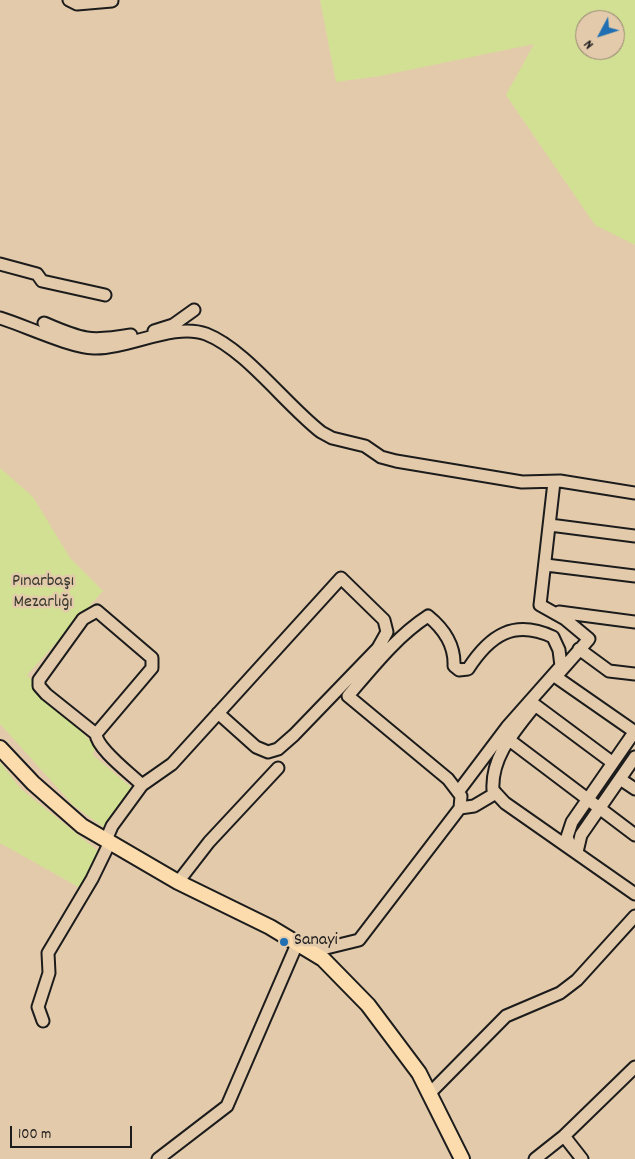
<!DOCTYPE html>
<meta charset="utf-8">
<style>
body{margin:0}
#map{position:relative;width:635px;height:1159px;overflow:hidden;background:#e3caab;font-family:Dekko,sans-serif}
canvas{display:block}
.north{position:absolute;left:575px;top:10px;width:50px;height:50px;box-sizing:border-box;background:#e3caab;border:1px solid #938472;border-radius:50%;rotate:230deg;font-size:14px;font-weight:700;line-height:20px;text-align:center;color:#1c1c1c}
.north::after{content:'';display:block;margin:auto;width:18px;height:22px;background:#1f6fb2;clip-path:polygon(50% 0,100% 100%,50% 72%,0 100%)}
.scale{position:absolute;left:10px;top:1126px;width:122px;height:22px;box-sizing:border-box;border:2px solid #1c1c1c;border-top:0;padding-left:6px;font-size:15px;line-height:18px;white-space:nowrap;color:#1c1c1c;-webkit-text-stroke:4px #e3caab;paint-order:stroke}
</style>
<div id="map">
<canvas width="635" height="1159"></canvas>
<div class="north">N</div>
<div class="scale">100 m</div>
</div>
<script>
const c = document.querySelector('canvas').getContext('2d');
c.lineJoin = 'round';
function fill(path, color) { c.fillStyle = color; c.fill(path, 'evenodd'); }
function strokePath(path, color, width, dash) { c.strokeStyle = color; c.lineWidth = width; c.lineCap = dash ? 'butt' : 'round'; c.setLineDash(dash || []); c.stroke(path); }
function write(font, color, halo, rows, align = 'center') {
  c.font = font + ' Dekko,sans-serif'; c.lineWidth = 5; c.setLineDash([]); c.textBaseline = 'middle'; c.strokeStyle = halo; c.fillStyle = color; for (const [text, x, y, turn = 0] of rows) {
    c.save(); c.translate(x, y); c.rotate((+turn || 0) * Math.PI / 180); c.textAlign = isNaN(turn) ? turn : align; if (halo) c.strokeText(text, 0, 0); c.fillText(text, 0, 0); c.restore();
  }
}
const green = new Path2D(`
 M 320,0 L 635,0 L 635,245 L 595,225 L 506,95 L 534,44 L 380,76 L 336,82 ZM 585,20 L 615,20 L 615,50 L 585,50 Z
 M 0,468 L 33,497 L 70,558 L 103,591 L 27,675 L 95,746 L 93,755 L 134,790 L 106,829 L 73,805 L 0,724 Z
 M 0,762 L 21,789 L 103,855 L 82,889 L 0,843 Z`);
const minor = new Path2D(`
 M 69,0 L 77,4 L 112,1
 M 0,264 L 37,274 L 42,281 L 105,295
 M 0,318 C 26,326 69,347 94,348 C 128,349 174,322 206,334 C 245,349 286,405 321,432 L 332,438 L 365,446 L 381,457 L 396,461 L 522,482 L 560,481 L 635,493
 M 44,323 C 83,340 90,342 131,335
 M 154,331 L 173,325 L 194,310
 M 554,482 L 540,605 L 565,619 L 589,639 L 559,673
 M 550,525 L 635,536
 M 546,565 L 635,576
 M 559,612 L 635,622
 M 579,649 L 609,671 L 635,674
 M 556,677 L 635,732
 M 535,705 L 613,763
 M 532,709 C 513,733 491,758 493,790 L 505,803 L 635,894
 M 96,734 L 152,668 L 152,658 L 97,611 L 83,619 L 39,680 L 39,686 L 46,694 L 96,734 C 97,749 131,774 142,785
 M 508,739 L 635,835
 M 620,779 L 635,789
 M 460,808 L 474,806 L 496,793
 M 106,840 L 112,826 L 142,785 L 172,764 L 341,578 L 384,620 L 387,632 L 378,648 L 294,735 L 278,749 L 268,752 L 256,747 L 218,713
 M 571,847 L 567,837 L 572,822 L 635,731
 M 577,852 L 581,835 L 635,757
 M 178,882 L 209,842 L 278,768
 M 310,952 L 359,940 L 460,808 L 461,796 L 448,779 L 348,696 C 372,668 397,636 428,616 C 444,629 455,645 454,666 L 459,670 L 468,669 C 490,635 514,619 553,637 L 559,650 L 561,666 L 507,727 L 458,792
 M 43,1021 L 38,1007 L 49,973 L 48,953 L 92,879 L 110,842
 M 429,1094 L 506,1016 L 560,993 L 577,980 L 635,916
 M 564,1136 L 582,1159
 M 158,1159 L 227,1106 L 297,944
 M 535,1159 L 564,1136 L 635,1067`);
const major = new Path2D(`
 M 0,748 L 33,783 L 82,826 L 178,882 L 270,927 L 323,959 L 368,1005 L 419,1073 L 462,1159`);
const markers = [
 [284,942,5,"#1f6fb2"]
];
const parkNames = [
 ["Pınarbaşı",43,583],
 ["Mezarlığı",43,604]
];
const poiNames = [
 ["Sanayi",294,942]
];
fill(green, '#d2e093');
strokePath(minor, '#1c1c1c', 15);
strokePath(major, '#1c1c1c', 18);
strokePath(minor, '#e3caab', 11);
strokePath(major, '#fcdcac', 14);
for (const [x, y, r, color] of markers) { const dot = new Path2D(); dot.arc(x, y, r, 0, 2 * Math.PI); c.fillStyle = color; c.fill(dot); strokePath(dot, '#e3caab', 2); }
write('18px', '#37392e', '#e3caab', parkNames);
write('18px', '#1c1c1c', '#e3caab', poiNames, 'left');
</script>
